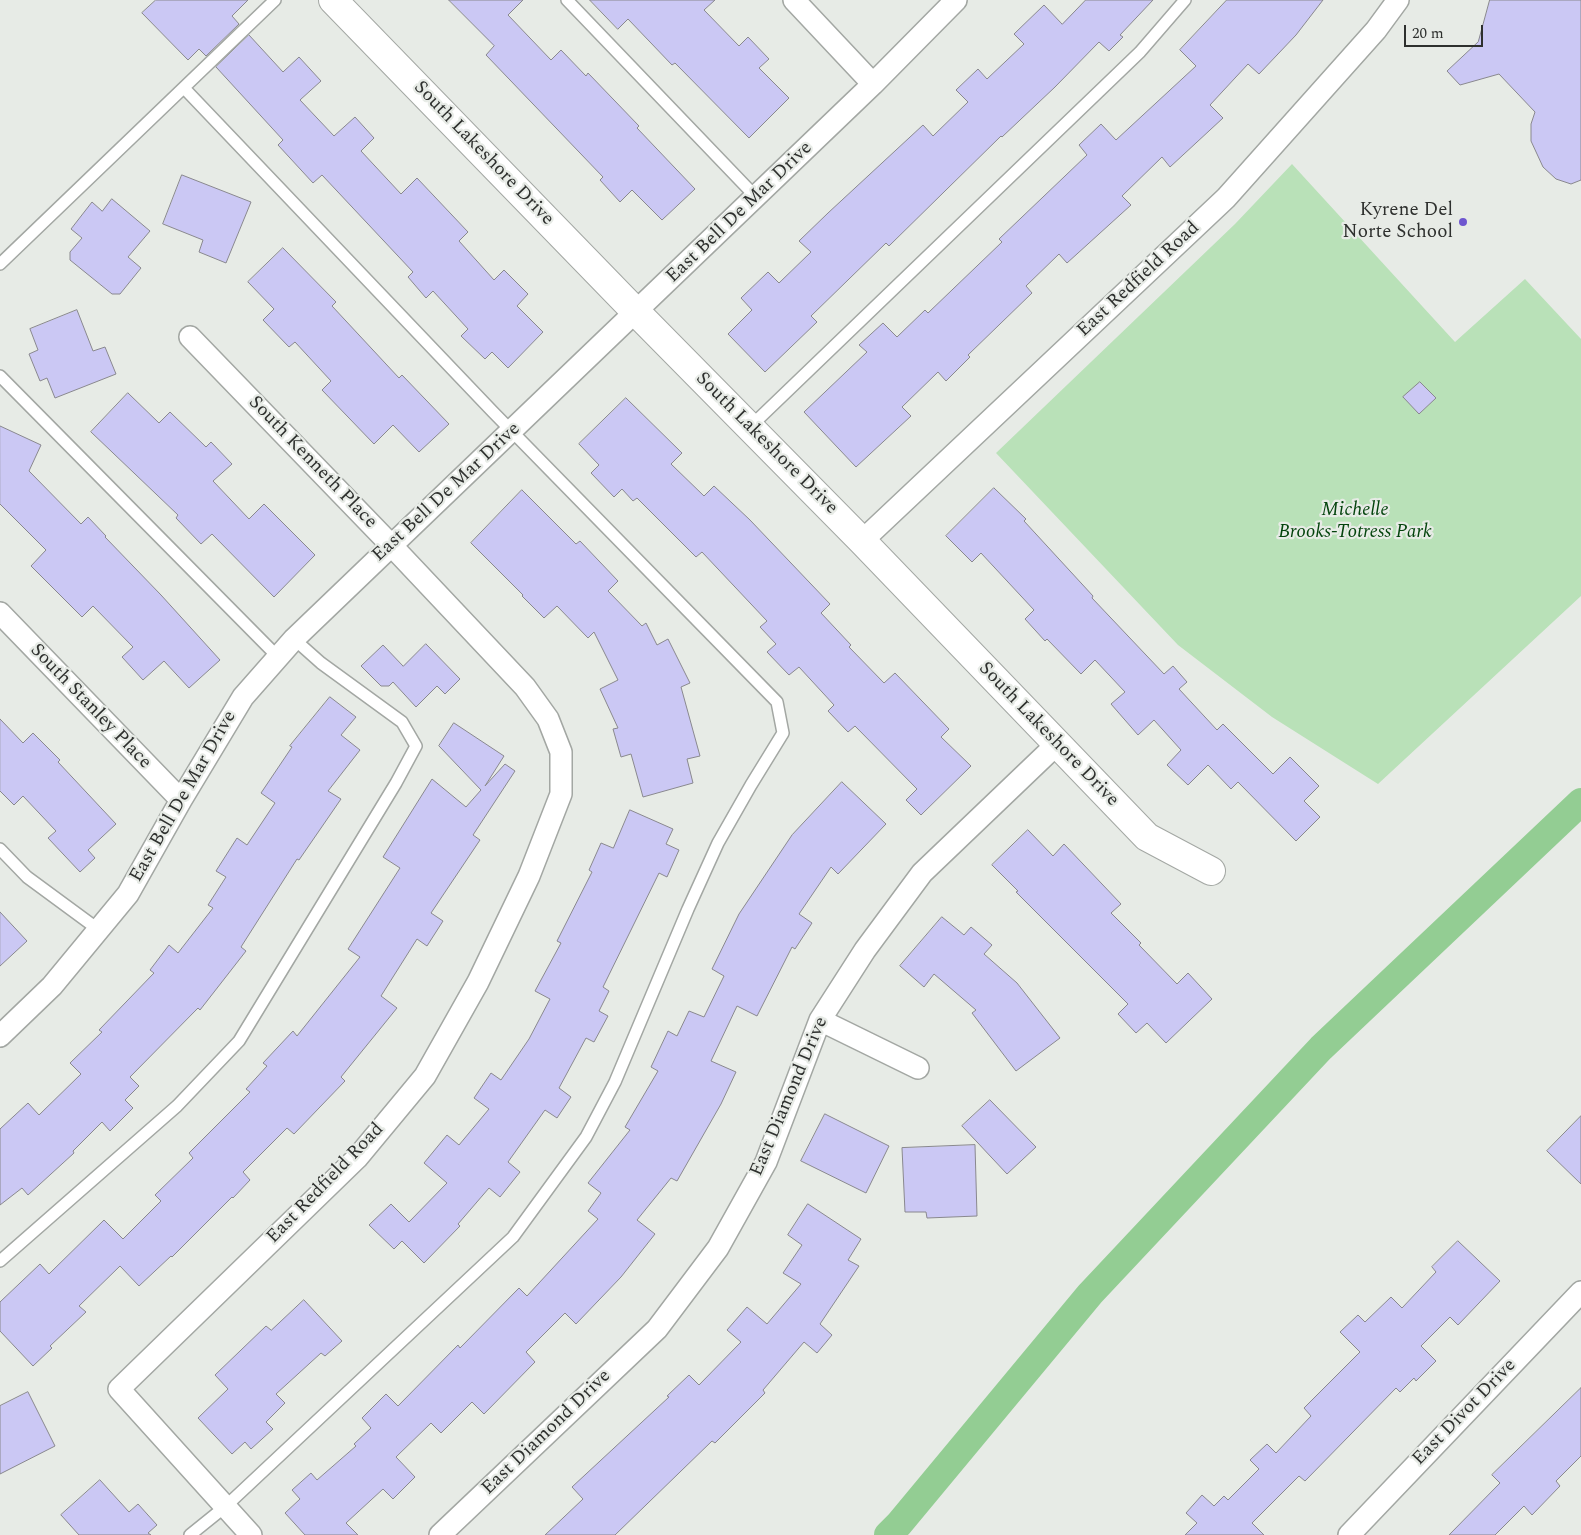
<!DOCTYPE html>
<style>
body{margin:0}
#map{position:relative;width:1581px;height:1535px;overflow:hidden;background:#e7ebe6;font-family:Spectral,serif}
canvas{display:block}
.scale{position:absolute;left:1404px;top:25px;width:79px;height:22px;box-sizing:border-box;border:2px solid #2e302e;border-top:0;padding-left:6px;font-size:15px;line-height:18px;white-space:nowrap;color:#2e302e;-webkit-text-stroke:4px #e7ebe6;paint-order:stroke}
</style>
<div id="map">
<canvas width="1581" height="1535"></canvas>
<div class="scale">20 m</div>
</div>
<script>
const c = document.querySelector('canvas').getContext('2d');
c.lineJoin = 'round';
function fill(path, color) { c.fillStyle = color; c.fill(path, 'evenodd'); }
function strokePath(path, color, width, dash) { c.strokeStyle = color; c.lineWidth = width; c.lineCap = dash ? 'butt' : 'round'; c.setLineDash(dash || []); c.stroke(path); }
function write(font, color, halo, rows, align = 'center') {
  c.font = font + ' Spectral,serif'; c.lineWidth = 4.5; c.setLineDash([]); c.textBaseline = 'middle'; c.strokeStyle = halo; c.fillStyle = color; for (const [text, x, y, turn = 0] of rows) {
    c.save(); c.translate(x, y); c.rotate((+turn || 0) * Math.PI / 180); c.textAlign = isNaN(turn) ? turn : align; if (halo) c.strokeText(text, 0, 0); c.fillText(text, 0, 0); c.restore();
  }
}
const green = new Path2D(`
 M 1292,164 L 1455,342 L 1525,279 L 1581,339 L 1581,596 L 1378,784 L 1272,717 L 1178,645 L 996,453 L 1235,224 Z`);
const canal = new Path2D(`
 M 888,1535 L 899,1524 L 1090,1294 L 1321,1048 L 1581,802`);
const building = new Path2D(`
 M 156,0 L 248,0 L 232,16 L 239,24 L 206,56 L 199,49 L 188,60 L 142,13 Z
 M 449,0 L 523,0 L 508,15 L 551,60 L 561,50 L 586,76 L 588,73 L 639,126 L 637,128 L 695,189 L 662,220 L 632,190 L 620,202 L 600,180 L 603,177 L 486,55 L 494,46 Z
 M 590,0 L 715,0 L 704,10 L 739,46 L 748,37 L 769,59 L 759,68 L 789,98 L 749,138 L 675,63 L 672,65 L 628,19 L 618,29 Z
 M 1086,0 L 1153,0 L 1120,35 L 1123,37 L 1109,51 L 1099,42 L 1055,87 L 1002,137 L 1001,136 L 889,246 L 886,243 L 811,316 L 817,322 L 765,372 L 728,334 L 752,310 L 741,298 L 768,272 L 779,283 L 811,252 L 799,241 L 828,213 L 923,125 L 933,136 L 968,102 L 956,90 L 978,69 L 987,79 L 1024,44 L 1014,34 L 1044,5 L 1062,24 Z
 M 1227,0 L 1323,0 L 1296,35 L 1259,74 L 1248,64 L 1210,105 L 1223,118 L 1170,167 L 1162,157 L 1122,196 L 1131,205 L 1067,263 L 1059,254 L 1026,286 L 1032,293 L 968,355 L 970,357 L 946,381 L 938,372 L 902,407 L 911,416 L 856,467 L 804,412 L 867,352 L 859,345 L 883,323 L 897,337 L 925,310 L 928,313 L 1002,242 L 999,239 L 1087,155 L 1079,145 L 1101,124 L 1116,140 L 1196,66 L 1180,50 Z
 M 1490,0 L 1581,0 L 1581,180 L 1571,184 L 1556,179 L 1543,167 L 1531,141 L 1531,124 L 1535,112 L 1499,74 L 1460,85 L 1447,71 L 1478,42 Z
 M 249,35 L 283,72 L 299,57 L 321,81 L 300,100 L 334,136 L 355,117 L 374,138 L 361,151 L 401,194 L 417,178 L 468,232 L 459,241 L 494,280 L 504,270 L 528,294 L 517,306 L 543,332 L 508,368 L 492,352 L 485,359 L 461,336 L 468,329 L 433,291 L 426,298 L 408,277 L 413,272 L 322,175 L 313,183 L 278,145 L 283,140 L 216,67 Z
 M 182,175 L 251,202 L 226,263 L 199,252 L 203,240 L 163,224 Z
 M 112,199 L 150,231 L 128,257 L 141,268 L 120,294 L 112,294 L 70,260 L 70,252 L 82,238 L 71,229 L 92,202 L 102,211 Z
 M 283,248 L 336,302 L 332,306 L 399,378 L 402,375 L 449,424 L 419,452 L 393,425 L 374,444 L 322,390 L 331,381 L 295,342 L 289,347 L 263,320 L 274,309 L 248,282 Z
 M 77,310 L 93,351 L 105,347 L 116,374 L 55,398 L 47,378 L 40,381 L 29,354 L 38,350 L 30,329 Z
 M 1420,382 L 1436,398 L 1419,414 L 1403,397 Z
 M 128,393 L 159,423 L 170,412 L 206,447 L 211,442 L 232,464 L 213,481 L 249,519 L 264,504 L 315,555 L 274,597 L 212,534 L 201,544 L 176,518 L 178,515 L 91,432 Z
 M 626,398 L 682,453 L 671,464 L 704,496 L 714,486 L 750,520 L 830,604 L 821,613 L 851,645 L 849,647 L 884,683 L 895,673 L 949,729 L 941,737 L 971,766 L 921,815 L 906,800 L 917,789 L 855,726 L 848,732 L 828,711 L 834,705 L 799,667 L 789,675 L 767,652 L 776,644 L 760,627 L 767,621 L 702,552 L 696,557 L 637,498 L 633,501 L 622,489 L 614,497 L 591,473 L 599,465 L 579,444 Z
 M 0,426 L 41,445 L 29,471 L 81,524 L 88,517 L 106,536 L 105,537 L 161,595 L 220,660 L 189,688 L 164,661 L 143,680 L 122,657 L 133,647 L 93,606 L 82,617 L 31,566 L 46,550 L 0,504 Z
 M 994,488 L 1026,519 L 1024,521 L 1093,596 L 1092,598 L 1164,674 L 1173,666 L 1187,682 L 1179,689 L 1217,730 L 1223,724 L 1273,774 L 1290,757 L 1319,786 L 1304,801 L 1320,817 L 1296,841 L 1238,782 L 1231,789 L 1208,765 L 1188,785 L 1167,765 L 1181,750 L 1154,720 L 1138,735 L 1111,704 L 1125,692 L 1095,660 L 1081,674 L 1047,639 L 1045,641 L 1025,619 L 1034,610 L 981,553 L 972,562 L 946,536 Z
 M 522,490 L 576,544 L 580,541 L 618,581 L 608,591 L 642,626 L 646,623 L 657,645 L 668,639 L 690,683 L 681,687 L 700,756 L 687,759 L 693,783 L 643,797 L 631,754 L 621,757 L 613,729 L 618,728 L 600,689 L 618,680 L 594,632 L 588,638 L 557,606 L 544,618 L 522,596 L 523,595 L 471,543 Z
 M 426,644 L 460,679 L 445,694 L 437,686 L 416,707 L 393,682 L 389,686 L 381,686 L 361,666 L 383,645 L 403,666 Z
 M 330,697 L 356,717 L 341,735 L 360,750 L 328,791 L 341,799 L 299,860 L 297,859 L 241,947 L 246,951 L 200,1010 L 198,1008 L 130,1077 L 139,1086 L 125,1100 L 133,1108 L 110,1131 L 102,1122 L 73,1151 L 74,1153 L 28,1195 L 22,1188 L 0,1205 L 0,1129 L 28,1103 L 39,1115 L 81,1074 L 70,1063 L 102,1032 L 99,1030 L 154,973 L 150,970 L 169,945 L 178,953 L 213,908 L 208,905 L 226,877 L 216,871 L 237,838 L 247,845 L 275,803 L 261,793 L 292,747 L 290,746 Z
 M 0,719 L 23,743 L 33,733 L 60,760 L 58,762 L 116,824 L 88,850 L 95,858 L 80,872 L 48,838 L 56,831 L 23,796 L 14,805 L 0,791 Z
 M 454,723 L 504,756 L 485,786 L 505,764 L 515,771 L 473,835 L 480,840 L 431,913 L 443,921 L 427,946 L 417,939 L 381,996 L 397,1008 L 341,1077 L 345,1081 L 294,1134 L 287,1128 L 243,1172 L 250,1180 L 233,1198 L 232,1197 L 172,1257 L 171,1256 L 139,1286 L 120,1266 L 79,1306 L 86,1312 L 50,1346 L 52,1348 L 33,1366 L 0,1331 L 0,1302 L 40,1264 L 49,1274 L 104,1220 L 123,1239 L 161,1201 L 155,1195 L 193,1158 L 189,1153 L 250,1092 L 246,1089 L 267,1066 L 263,1063 L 293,1031 L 297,1036 L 360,957 L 348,949 L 400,868 L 383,857 L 432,779 L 466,807 L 481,790 L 439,746 Z
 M 842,782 L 886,824 L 838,874 L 831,867 L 799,914 L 812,923 L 795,949 L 792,947 L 757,1016 L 737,1006 L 711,1061 L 736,1072 L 721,1104 L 677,1181 L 671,1178 L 637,1220 L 655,1234 L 621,1277 L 576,1324 L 565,1313 L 526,1352 L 535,1362 L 484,1414 L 472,1402 L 441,1433 L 431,1423 L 396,1457 L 415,1477 L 393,1499 L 383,1489 L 346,1523 L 358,1535 L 305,1535 L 285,1513 L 300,1499 L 292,1490 L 311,1473 L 317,1480 L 356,1446 L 354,1444 L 371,1428 L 362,1418 L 386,1394 L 398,1406 L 458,1345 L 460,1348 L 519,1288 L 527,1296 L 598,1219 L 588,1211 L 601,1193 L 588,1183 L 630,1130 L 625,1127 L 658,1071 L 651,1067 L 668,1031 L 677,1036 L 689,1011 L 704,1017 L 724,976 L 712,969 L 739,914 L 792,835 Z
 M 630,810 L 673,829 L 666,844 L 679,850 L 667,877 L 659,873 L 603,987 L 609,991 L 599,1011 L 608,1016 L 594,1042 L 586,1038 L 559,1088 L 571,1097 L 557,1118 L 545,1110 L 508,1162 L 520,1172 L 500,1197 L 489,1188 L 458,1224 L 460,1226 L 424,1263 L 402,1241 L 394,1249 L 369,1225 L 391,1204 L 409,1222 L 447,1183 L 424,1163 L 447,1135 L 459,1145 L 489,1109 L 474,1098 L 491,1073 L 501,1080 L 529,1039 L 550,999 L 535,991 L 561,943 L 557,941 L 592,872 L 589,870 L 601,843 L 613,848 Z
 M 1028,830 L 1053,856 L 1064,844 L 1121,904 L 1111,913 L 1141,943 L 1139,945 L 1177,984 L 1188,973 L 1212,999 L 1166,1043 L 1147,1023 L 1136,1033 L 1118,1014 L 1128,1004 L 1016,892 L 1018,891 L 992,865 Z
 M 0,912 L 27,941 L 0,966 Z
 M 942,917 L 964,935 L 971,927 L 992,945 L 984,954 L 1017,983 L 1060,1038 L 1016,1071 L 972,1013 L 976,1010 L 934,974 L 924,987 L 900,966 Z
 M 990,1100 L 1036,1147 L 1007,1174 L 962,1126 Z
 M 825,1114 L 889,1146 L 866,1193 L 801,1161 Z
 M 1581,1116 L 1581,1184 L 1547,1151 Z
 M 975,1145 L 977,1216 L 927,1218 L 926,1212 L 905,1212 L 902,1148 Z
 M 808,1204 L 861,1239 L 848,1260 L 859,1266 L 820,1324 L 832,1335 L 817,1353 L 804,1342 L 763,1390 L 765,1393 L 715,1443 L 712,1441 L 615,1535 L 545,1535 L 583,1499 L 572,1487 L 669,1397 L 667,1396 L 689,1375 L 699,1385 L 741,1342 L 727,1330 L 747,1307 L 767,1324 L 801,1284 L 783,1273 L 802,1245 L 788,1235 Z
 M 1458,1241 L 1500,1281 L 1458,1325 L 1450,1317 L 1421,1346 L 1436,1361 L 1416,1381 L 1414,1378 L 1400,1392 L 1396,1388 L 1305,1481 L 1299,1476 L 1252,1523 L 1264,1535 L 1185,1535 L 1197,1523 L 1186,1513 L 1202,1495 L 1214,1506 L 1224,1496 L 1228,1500 L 1259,1469 L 1250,1460 L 1267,1444 L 1276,1453 L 1311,1416 L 1304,1408 L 1360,1352 L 1340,1332 L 1358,1315 L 1365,1322 L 1391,1297 L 1402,1308 L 1436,1272 L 1432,1267 Z
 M 304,1300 L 342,1341 L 325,1356 L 321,1353 L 276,1394 L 285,1403 L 266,1422 L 273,1429 L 251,1449 L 245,1442 L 232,1454 L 198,1418 L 228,1389 L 215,1375 L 266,1326 L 271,1330 Z
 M 1581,1388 L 1581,1456 L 1556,1481 L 1560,1486 L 1532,1515 L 1524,1506 L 1495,1535 L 1449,1535 L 1500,1483 L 1492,1475 Z
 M 28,1392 L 55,1446 L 0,1474 L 0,1406 Z
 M 100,1480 L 129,1512 L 138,1504 L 157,1525 L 148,1533 L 151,1535 L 79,1535 L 61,1515 Z`);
const lane = new Path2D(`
 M 567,0 L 756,197
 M 184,88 L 493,412 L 777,702 L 783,733 L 751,785 L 718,843 L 688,909 L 615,1082 L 586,1137 L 513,1237 L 226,1506 L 190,1535
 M 0,264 L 275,0
 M 0,376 L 278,657
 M 750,427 L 1140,52 L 1185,0
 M 0,849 L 27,877 L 99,930
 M 0,1261 L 177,1106 L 239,1041 L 396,783 L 416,746 L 402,722 L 321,663 L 294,639`);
const street = new Path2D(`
 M 794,0 L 873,84
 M 190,337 L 391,545 L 525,687 L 548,719 L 561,752 L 561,794 L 529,876 L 478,982 L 425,1076 L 357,1158 L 119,1389 L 251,1535
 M 862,541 L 1226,198 L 1376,30 L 1398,0
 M 0,613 L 181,800
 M 820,1020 L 918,1068
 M 0,1036 L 52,986 L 128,894 L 181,800 L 243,697 L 294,639 L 873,84 L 956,0
 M 440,1535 L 657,1329 L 718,1248 L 766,1162 L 820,1020 L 865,950 L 922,873 L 1057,744
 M 1349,1535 L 1581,1292`);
const secondary = new Path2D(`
 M 333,0 L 637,313 L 862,541 L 1147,837 L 1211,871`);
const markers = [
 [1463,222,5,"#6e56cf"]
];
const streetNames = [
 ["South Lakeshore Drive",483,154,46],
 ["East Bell De Mar Drive",740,213,-44],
 ["East Redfield Road",1139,280,-43],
 ["South Lakeshore Drive",766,444,45],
 ["South Kenneth Place",312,463,46],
 ["East Bell De Mar Drive",447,493,-43],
 ["South Stanley Place",90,707,46],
 ["South Lakeshore Drive",1048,735,46],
 ["East Bell De Mar Drive",184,797,-60],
 ["East Diamond Drive",790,1097,-67],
 ["East Redfield Road",326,1184,-46],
 ["East Divot Drive",1465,1413,-46],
 ["East Diamond Drive",547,1433,-44]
];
const poiNames = [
 ["Kyrene Del",1453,211],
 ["Norte School",1453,233]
];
const parkNames = [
 ["Michelle",1355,511],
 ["Brooks-Totress Park",1355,533]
];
fill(green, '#b9e1b8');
strokePath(canal, '#93cd93', 28);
fill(building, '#cbc8f4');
strokePath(building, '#89888e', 1);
strokePath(lane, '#a3a7a3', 14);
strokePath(street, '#a3a7a3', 24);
strokePath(secondary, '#a3a7a3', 30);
strokePath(lane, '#fff', 11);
strokePath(street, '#fff', 21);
strokePath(secondary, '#fff', 28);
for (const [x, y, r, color] of markers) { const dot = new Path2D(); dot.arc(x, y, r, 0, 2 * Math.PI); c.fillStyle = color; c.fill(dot); strokePath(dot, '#e7ebe6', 2); }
write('19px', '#2e302e', '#e7ebe6', streetNames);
write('19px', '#2e302e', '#e7ebe6', poiNames, 'right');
write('italic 19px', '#04440d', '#e7ebe6', parkNames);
</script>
